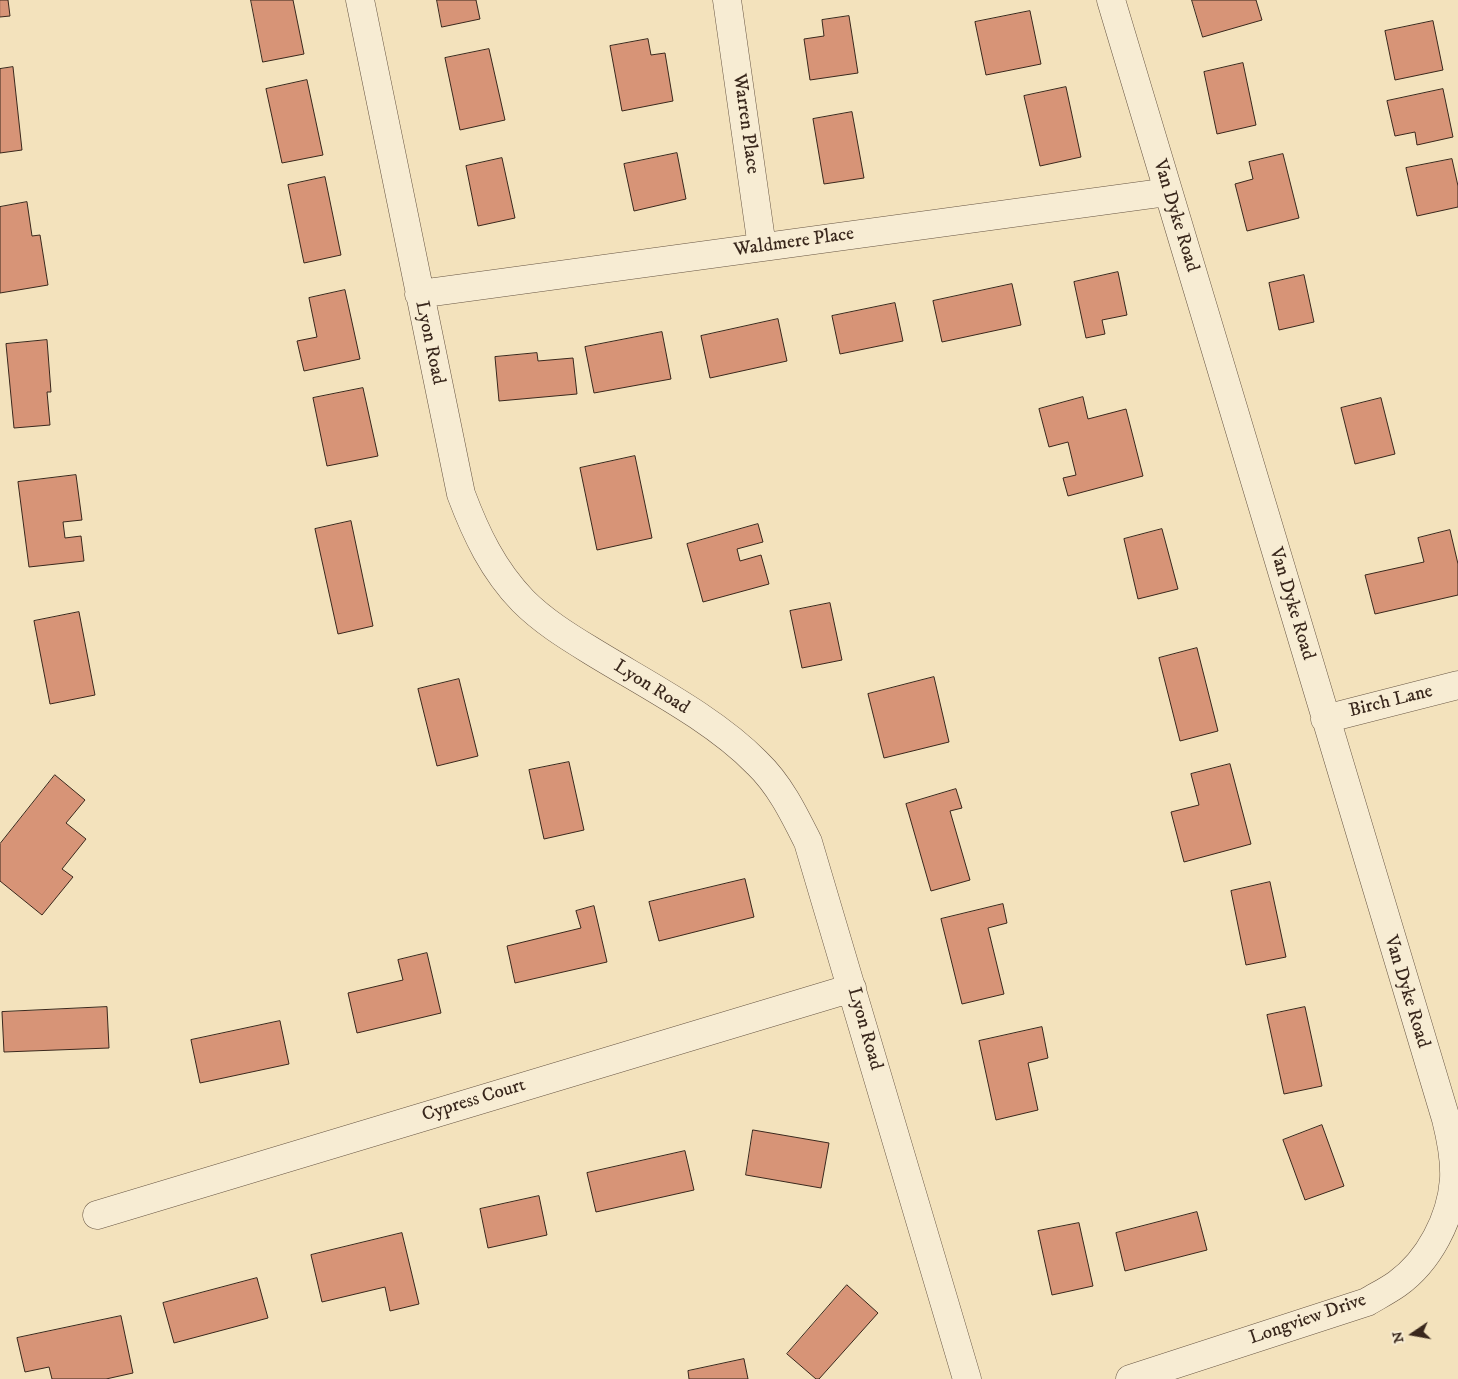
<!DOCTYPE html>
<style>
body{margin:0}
#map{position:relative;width:1458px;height:1379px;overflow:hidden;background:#f3e2bc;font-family:"IM FELL DW Pica",serif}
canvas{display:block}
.north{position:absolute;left:1388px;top:1309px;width:50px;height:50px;-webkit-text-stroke:4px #f7ecd3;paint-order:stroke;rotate:258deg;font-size:14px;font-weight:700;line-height:20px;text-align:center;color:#39271c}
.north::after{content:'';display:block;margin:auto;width:18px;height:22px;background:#39271c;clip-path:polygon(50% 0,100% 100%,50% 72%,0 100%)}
</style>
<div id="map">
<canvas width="1458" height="1379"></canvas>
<div class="north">N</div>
</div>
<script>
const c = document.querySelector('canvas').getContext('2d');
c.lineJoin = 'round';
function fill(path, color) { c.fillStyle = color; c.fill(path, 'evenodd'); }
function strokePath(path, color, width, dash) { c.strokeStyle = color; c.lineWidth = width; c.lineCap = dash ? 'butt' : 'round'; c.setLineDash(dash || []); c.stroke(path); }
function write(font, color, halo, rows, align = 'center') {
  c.font = font + ' "IM FELL DW Pica",serif'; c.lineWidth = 4; c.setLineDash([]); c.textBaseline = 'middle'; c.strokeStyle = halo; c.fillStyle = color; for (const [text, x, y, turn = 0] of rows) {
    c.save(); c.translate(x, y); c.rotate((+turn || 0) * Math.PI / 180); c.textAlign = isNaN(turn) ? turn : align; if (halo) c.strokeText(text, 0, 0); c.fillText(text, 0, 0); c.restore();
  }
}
const building = new Path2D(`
 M 0,0 L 8,0 L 10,16 L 0,17 Z
 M 251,0 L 293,0 L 304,54 L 263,62 Z
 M 437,0 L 476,0 L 480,19 L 442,27 Z
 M 1192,0 L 1256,0 L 1262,20 L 1203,37 Z
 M 1030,11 L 1041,64 L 986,75 L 975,22 Z
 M 849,16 L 858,73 L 810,80 L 804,39 L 824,36 L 822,20 Z
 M 1433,21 L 1443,70 L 1395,80 L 1385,31 Z
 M 648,39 L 651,55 L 665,53 L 673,101 L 622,111 L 610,46 Z
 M 489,49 L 505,120 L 460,130 L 445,58 Z
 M 1243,63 L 1256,125 L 1217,134 L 1204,72 Z
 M 13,67 L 22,150 L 0,153 L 0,69 Z
 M 307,80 L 323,155 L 282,163 L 266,89 Z
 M 1066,87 L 1081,157 L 1040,166 L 1024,96 Z
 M 1443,89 L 1453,137 L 1417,145 L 1415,132 L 1395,136 L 1387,101 Z
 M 852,112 L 864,178 L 824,184 L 813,119 Z
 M 677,153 L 686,199 L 634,211 L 624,164 Z
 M 1283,154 L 1299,218 L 1247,231 L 1235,184 L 1253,179 L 1249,162 Z
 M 502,158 L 515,218 L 478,226 L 466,166 Z
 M 1452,159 L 1458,186 L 1458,207 L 1417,216 L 1406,168 Z
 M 325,177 L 341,255 L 304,263 L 288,185 Z
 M 27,202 L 32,236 L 40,235 L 48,285 L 0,293 L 0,207 Z
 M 1118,272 L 1127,315 L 1102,320 L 1105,334 L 1086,338 L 1074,282 Z
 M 1304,275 L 1314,322 L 1279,330 L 1269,283 Z
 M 1012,284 L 1021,325 L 942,342 L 933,301 Z
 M 345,290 L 360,359 L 304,371 L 297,341 L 317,337 L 309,298 Z
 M 895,303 L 903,341 L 840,354 L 832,316 Z
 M 778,319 L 787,361 L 710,378 L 701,336 Z
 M 662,332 L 671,379 L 594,393 L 585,347 Z
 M 47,340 L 51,392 L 47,392 L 50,425 L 14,428 L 6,344 Z
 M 537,353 L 538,361 L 573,358 L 577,394 L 499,401 L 495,357 Z
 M 363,388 L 378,456 L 327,466 L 313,398 Z
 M 1083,397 L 1088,419 L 1126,409 L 1143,476 L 1068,496 L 1063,478 L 1076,475 L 1068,442 L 1049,447 L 1039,409 Z
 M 1381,398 L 1395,454 L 1355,464 L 1341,408 Z
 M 635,456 L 652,538 L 597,550 L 580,468 Z
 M 76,475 L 82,520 L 63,522 L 65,538 L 81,536 L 84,561 L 29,567 L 18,482 Z
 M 351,521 L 373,626 L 338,634 L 315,529 Z
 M 758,524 L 763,542 L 737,549 L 740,561 L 761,555 L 769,584 L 703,602 L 687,544 Z
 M 1162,529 L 1178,589 L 1138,599 L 1124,539 Z
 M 1450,530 L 1458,564 L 1458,595 L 1375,614 L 1365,575 L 1424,562 L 1418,538 Z
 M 830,603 L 842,660 L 802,668 L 790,611 Z
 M 79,612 L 95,695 L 50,704 L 34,621 Z
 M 1197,648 L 1218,731 L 1180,741 L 1159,658 Z
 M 934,677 L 949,742 L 884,758 L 868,694 Z
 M 459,679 L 478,756 L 437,766 L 418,689 Z
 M 569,762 L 584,830 L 544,839 L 529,770 Z
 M 1230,764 L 1251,844 L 1184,862 L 1171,812 L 1199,805 L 1191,774 Z
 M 55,775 L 85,800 L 66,823 L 86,839 L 62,869 L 73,877 L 42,915 L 0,881 L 0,844 Z
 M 956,789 L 962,808 L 950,811 L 970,880 L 931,891 L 906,804 Z
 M 745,879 L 754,917 L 659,941 L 649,902 Z
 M 1270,882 L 1286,957 L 1246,965 L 1231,891 Z
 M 1003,904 L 1007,923 L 988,928 L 1004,994 L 962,1004 L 941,919 Z
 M 594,906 L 607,962 L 515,983 L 507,946 L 581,928 L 576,911 Z
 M 427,953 L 441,1013 L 357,1033 L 348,993 L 403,980 L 398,960 Z
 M 107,1007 L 109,1048 L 4,1052 L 2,1012 Z
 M 1305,1007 L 1322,1086 L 1284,1094 L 1267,1015 Z
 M 280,1021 L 289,1064 L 200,1083 L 191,1040 Z
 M 1042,1027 L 1048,1058 L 1028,1063 L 1038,1110 L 996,1120 L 979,1041 Z
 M 1322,1125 L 1344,1186 L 1305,1200 L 1283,1140 Z
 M 753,1130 L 829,1143 L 821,1188 L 746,1175 Z
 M 685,1151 L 694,1190 L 596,1212 L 587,1173 Z
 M 539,1196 L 547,1235 L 488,1248 L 480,1209 Z
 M 1197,1212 L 1207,1250 L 1125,1271 L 1116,1233 Z
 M 1079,1223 L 1093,1286 L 1052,1295 L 1038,1231 Z
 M 402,1233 L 419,1304 L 390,1311 L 385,1287 L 322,1302 L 311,1255 Z
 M 257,1278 L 268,1318 L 174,1343 L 163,1303 Z
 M 847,1285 L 878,1313 L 819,1379 L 816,1379 L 787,1354 Z
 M 121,1316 L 133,1373 L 106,1379 L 52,1379 L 49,1367 L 25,1372 L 17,1338 Z
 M 744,1359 L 748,1379 L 689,1379 L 688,1371 Z`);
const street = new Path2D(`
 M 360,0 L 461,494 C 476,534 493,570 523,601 C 543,621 567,636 590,650 C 645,684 713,718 757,763 C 780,785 794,814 808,842 L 967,1379
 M 727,0 L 762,247
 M 1111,0 L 1446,1119 C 1451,1139 1455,1159 1454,1179 C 1451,1219 1429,1261 1397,1284 C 1387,1291 1377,1296 1367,1302 L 1130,1379
 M 419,294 L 1168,192
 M 1325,719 L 1458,685
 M 97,1215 L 852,988`);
const streetNames = [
 ["Warren Place",745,124,82],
 ["Van Dyke Road",1175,216,73],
 ["Waldmere Place",794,243,-8],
 ["Lyon Road",429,343,78],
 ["Van Dyke Road",1291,604,73],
 ["Lyon Road",651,688,32],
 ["Birch Lane",1391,702,-14],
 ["Van Dyke Road",1406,992,73],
 ["Lyon Road",864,1029,74],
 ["Cypress Court",474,1101,-17],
 ["Longview Drive",1308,1320,-19]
];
fill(building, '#d79477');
strokePath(building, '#39271c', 1);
strokePath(street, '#685644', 29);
strokePath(street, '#f7ecd3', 28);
write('19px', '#39271c', '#f7ecd3', streetNames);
</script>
